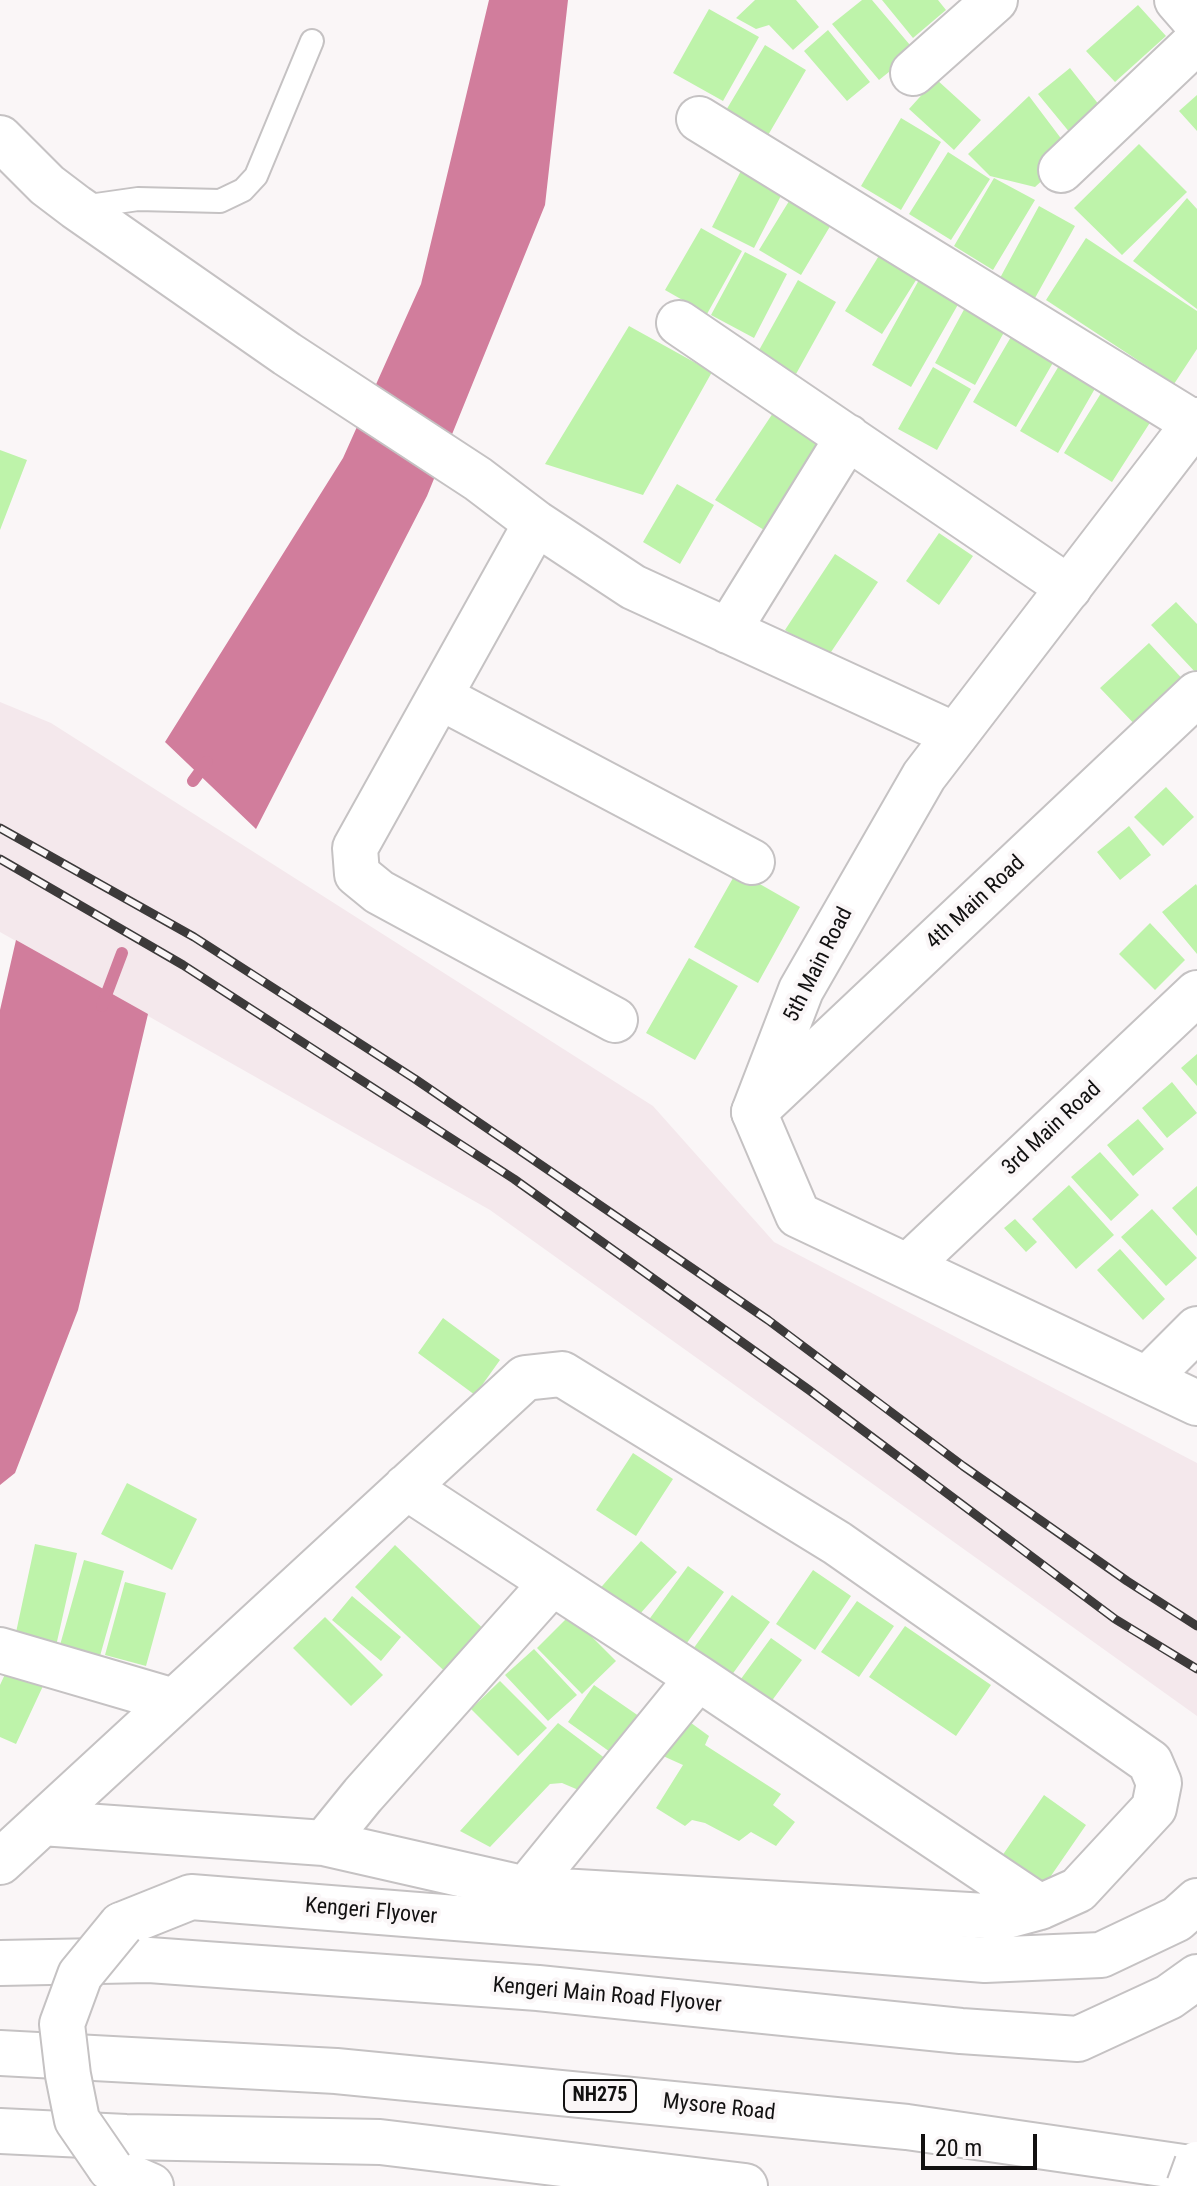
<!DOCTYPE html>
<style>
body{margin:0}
#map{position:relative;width:1197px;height:2186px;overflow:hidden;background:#faf6f7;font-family:"Roboto Condensed",sans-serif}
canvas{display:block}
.scale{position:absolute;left:921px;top:2134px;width:116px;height:36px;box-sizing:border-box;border:4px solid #121111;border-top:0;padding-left:10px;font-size:24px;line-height:28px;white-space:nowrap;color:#121111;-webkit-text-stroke:6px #faf6f7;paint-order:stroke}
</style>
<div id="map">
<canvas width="1197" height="2186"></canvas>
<div class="scale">20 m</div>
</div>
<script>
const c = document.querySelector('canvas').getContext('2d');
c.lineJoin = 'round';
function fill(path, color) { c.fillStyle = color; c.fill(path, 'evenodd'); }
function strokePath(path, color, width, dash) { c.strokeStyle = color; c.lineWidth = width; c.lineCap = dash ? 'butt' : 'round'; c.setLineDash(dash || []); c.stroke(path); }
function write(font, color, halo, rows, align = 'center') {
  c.font = font + ' "Roboto Condensed",sans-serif'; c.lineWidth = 8; c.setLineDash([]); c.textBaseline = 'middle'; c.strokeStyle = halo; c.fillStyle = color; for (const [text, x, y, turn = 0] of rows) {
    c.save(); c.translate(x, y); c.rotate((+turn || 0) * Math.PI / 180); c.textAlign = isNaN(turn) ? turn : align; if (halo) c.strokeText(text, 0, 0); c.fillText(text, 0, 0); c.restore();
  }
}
const built = new Path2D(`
 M 0,702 L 51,723 L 653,1106 L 774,1242 L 1197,1463 L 1197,1716 L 490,1210 L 0,932 Z`);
const water = new Path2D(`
 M 489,0 L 568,0 L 545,205 L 427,496 L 256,829 L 165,742 L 343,458 L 421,284 Z
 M 16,940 L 148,1014 L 78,1310 L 15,1473 L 0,1485 L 0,1010 Z`);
const stream = new Path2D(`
 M 193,781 L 207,762
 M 102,1006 L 122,953`);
const building = new Path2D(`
 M 755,0 L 796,0 L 819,27 L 793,50 L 769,25 L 756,29 L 736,18 Z
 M 862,0 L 872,0 L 915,51 L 879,80 L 832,24 Z
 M 882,0 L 938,0 L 946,10 L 913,38 Z
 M 1138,5 L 1166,36 L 1115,82 L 1086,51 Z
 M 709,9 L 759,37 L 723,101 L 673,73 Z
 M 828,30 L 870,82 L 847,101 L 804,51 Z
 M 765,45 L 806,70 L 767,137 L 725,112 Z
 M 1070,68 L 1111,120 L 1080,145 L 1038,94 Z
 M 936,79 L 981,120 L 954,150 L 909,109 Z
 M 1197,95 L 1197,131 L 1179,111 Z
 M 1029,96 L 1072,153 L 1035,187 L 990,176 L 968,154 Z
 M 901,118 L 941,142 L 901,210 L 861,186 Z
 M 1139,144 L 1187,192 L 1122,255 L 1074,208 Z
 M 948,152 L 990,179 L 951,240 L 909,214 Z
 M 744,165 L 786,186 L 754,248 L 712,227 Z
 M 994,178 L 1035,200 L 993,270 L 954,246 Z
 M 794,193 L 835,218 L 801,275 L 759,250 Z
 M 1187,198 L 1197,209 L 1197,309 L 1133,261 Z
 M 1039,206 L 1075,226 L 1035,298 L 1000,278 Z
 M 701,228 L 742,251 L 707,314 L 665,290 Z
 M 1086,238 L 1197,311 L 1197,349 L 1174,384 L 1046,300 Z
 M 745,252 L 787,274 L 754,338 L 711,315 Z
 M 880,254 L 918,277 L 882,334 L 845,311 Z
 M 920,278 L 960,301 L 911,387 L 872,365 Z
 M 798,280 L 836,302 L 796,374 L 758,352 Z
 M 967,304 L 1008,325 L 975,385 L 935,363 Z
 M 629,326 L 712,372 L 643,495 L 545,464 Z
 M 1015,330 L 1058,354 L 1016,427 L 973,402 Z
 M 1060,364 L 1097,385 L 1058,453 L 1020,431 Z
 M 933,367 L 971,389 L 937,450 L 898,429 Z
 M 1103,390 L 1151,421 L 1112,482 L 1064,453 Z
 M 775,410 L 831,444 L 769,533 L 715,500 Z
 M 0,450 L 27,460 L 0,530 Z
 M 677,484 L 714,505 L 680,564 L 643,542 Z
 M 939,533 L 973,556 L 939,605 L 906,581 Z
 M 835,554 L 878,582 L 827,658 L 785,630 Z
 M 1176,602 L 1197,624 L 1197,674 L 1151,625 Z
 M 1149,643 L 1189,686 L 1141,731 L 1100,688 Z
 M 1166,787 L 1194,817 L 1163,846 L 1134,817 Z
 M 1129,826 L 1151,855 L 1120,880 L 1097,852 Z
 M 737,871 L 800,907 L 758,983 L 694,947 Z
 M 1196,884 L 1197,886 L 1197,954 L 1162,912 Z
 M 1150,923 L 1185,960 L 1155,990 L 1119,954 Z
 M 689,958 L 738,986 L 695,1060 L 646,1033 Z
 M 1197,1054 L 1197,1086 L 1181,1068 Z
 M 1172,1082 L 1197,1113 L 1167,1138 L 1142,1108 Z
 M 1138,1119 L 1164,1149 L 1133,1176 L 1107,1145 Z
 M 1100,1152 L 1139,1195 L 1111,1221 L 1071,1177 Z
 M 1069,1185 L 1114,1235 L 1076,1269 L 1032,1219 Z
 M 1197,1186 L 1197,1236 L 1172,1208 Z
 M 1152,1209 L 1197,1258 L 1166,1286 L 1121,1237 Z
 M 1015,1219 L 1037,1242 L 1026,1252 L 1004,1228 Z
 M 1120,1249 L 1165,1299 L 1143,1320 L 1097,1270 Z
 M 443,1318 L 500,1360 L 475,1395 L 418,1353 Z
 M 633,1453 L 673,1479 L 636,1536 L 596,1510 Z
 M 127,1483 L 197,1519 L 172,1570 L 101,1534 Z
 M 641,1541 L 677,1572 L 632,1623 L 597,1592 Z
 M 35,1544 L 77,1553 L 56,1646 L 15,1637 Z
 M 395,1545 L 494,1639 L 455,1681 L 355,1587 Z
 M 84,1560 L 124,1571 L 100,1656 L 60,1645 Z
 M 688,1566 L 724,1592 L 681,1651 L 645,1625 Z
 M 813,1570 L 851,1596 L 815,1650 L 776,1624 Z
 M 125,1582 L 166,1593 L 146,1666 L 105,1655 Z
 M 732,1595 L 770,1622 L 726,1683 L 688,1656 Z
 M 352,1596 L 401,1637 L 381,1661 L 332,1620 Z
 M 857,1601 L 894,1626 L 859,1677 L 821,1652 Z
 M 570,1615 L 616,1661 L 582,1694 L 537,1648 Z
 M 325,1617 L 383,1675 L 351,1706 L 293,1648 Z
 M 905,1626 L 991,1685 L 956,1736 L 869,1677 Z
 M 771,1638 L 802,1660 L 765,1710 L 735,1687 Z
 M 534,1649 L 577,1695 L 548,1721 L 505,1675 Z
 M 7,1670 L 43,1686 L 16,1744 L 0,1737 L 0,1685 Z
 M 500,1681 L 547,1728 L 518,1756 L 471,1709 Z
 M 594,1685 L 646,1721 L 620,1759 L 568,1722 Z
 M 687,1720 L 709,1736 L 705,1745 L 781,1794 L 773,1805 L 795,1822 L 776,1846 L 751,1832 L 739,1841 L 705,1823 L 692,1820 L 685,1826 L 656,1808 L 683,1765 L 663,1756 Z
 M 558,1723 L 614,1765 L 588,1794 L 562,1783 L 550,1784 L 490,1847 L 460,1831 Z
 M 1044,1795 L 1086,1825 L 1044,1886 L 1002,1856 Z`);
const lane = new Path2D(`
 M 82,207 L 138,199 L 220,201 L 243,190 L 256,176 L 312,41`);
const street = new Path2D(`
 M 1177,0 L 1197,23
 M 913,73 L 995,0
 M 699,119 L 1194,423
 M 0,138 L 47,185 L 76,207 L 287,354 L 478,479 L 536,523 L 633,587 L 955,735
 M 1061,170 L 1197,41
 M 679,323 L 1069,588
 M 536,523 L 355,848 L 357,874 L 379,892 L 615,1020
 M 728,631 L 848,437
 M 440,697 L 752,862
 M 754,1112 L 1197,694
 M 908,1266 L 1197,993
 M 1147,1379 L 1197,1329
 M 0,1650 L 174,1701
 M 42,1823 L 324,1843 L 526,1889 L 698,1678
 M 324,1843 L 363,1795 L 552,1583
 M 0,1862 L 525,1378 L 562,1374 L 837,1543 L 1150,1762 L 1159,1783 L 1154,1808 L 1078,1890 L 1040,1907 L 698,1678 L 406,1487
 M 526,1889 L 1003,1917 L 1040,1907`);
const secondary = new Path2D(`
 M 1197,420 L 924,776 L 801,990 L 754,1112 L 798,1215 L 1197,1403`);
const primary = new Path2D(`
 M 121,1925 L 191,1897 L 985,1960 L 1101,1955 L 1177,1919 L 1197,1901
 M 0,1963 L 149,1960 L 538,1988 L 961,2031 L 1078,2039 L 1169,1997 L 1197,1977
 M 110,2168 L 151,2186`);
const highway = new Path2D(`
 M 0,2053 L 336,2071 L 907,2127 L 1197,2169
 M 0,2131 L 126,2137 L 380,2142 L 745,2186`);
const rail = new Path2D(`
 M 0,828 L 194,937 L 415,1079 L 768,1320 L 963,1466 L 1127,1581 L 1197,1626
 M 0,859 L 183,965 L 514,1179 L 809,1390 L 1115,1619 L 1197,1669`);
const primaryBridge = new Path2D(`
 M 110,2168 L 77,2120 L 68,2075 L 62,2024 L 80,1975 L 121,1925
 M 1189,2186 L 1197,2164`);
const shields = [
 [600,2096,72]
];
const shieldNames = [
 ["NH275",600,2096]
];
const streetNames = [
 ["4th Main Road",976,903,-43],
 ["5th Main Road",819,965,-63],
 ["3rd Main Road",1052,1129,-43],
 ["Kengeri Flyover",371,1912,5],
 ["Kengeri Main Road Flyover",607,1996,5],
 ["Mysore Road",719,2108,6]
];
fill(built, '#f4e8ec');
fill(water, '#d17d9c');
strokePath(stream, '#d17d9c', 12);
fill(building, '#bef3aa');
strokePath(lane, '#c5c2c3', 26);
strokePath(street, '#c5c2c3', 48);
strokePath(secondary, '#c5c2c3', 48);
strokePath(primary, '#c5c2c3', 48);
strokePath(highway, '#c5c2c3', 48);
strokePath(lane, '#fff', 22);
strokePath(street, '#fff', 44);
strokePath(secondary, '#fff', 44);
strokePath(primary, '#fff', 44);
strokePath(highway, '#fff', 44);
strokePath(rail, '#3c3a3a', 9);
strokePath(rail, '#faf6f7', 6, [18]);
strokePath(primaryBridge, '#c5c2c3', 48, []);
strokePath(primaryBridge, '#fff', 44);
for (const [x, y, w] of shields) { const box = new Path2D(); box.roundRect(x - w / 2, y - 16, w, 32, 6); c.fillStyle = '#faf6f7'; c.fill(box); strokePath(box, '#121111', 2); }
write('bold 20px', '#121111', null, shieldNames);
write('22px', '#121111', '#faf6f7', streetNames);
</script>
